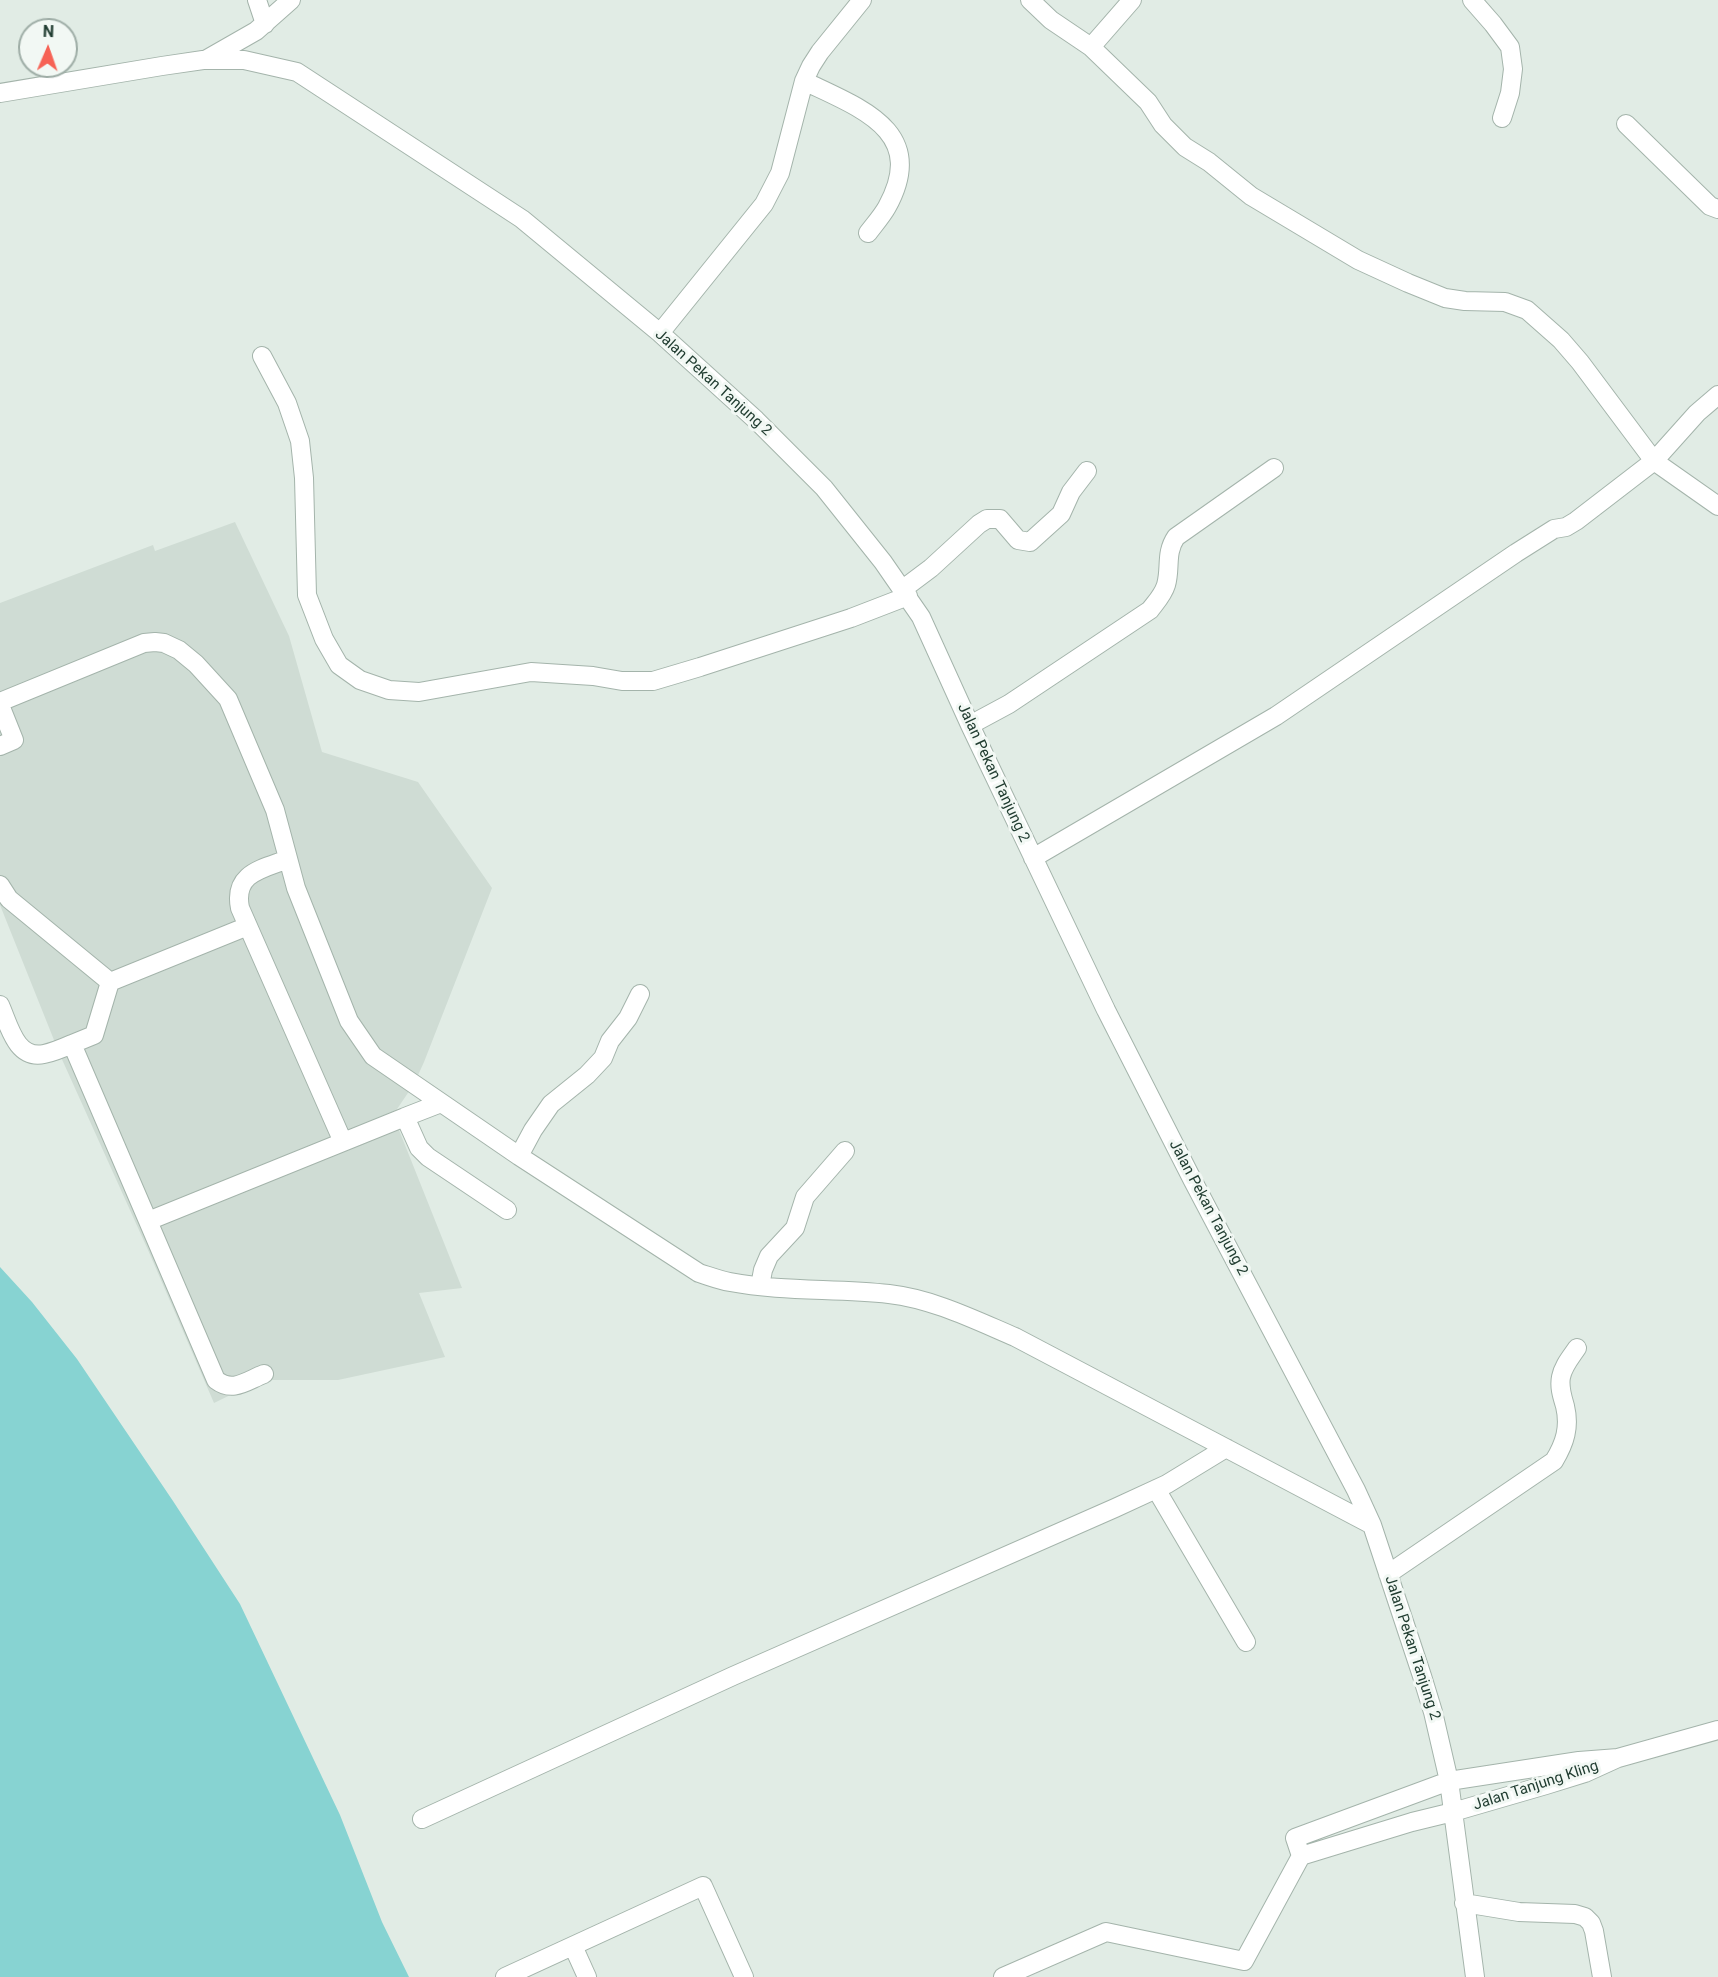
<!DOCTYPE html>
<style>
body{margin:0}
#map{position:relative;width:1718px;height:1977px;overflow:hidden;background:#e1ece5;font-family:Roboto,sans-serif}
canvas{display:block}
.north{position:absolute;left:18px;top:18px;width:60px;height:60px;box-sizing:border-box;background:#f2f8f4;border:2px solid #9eada6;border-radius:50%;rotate:2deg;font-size:16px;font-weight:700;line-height:24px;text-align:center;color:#213d31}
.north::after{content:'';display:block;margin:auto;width:21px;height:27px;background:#f66255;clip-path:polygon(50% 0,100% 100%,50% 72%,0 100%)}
</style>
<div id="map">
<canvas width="1718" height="1977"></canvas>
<div class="north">N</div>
</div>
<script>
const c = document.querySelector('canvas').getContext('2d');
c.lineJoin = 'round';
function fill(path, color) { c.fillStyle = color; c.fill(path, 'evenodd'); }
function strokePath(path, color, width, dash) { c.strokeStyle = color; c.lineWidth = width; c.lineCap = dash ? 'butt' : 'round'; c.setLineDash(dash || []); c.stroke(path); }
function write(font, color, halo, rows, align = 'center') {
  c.font = font + ' Roboto,sans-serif'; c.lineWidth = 6; c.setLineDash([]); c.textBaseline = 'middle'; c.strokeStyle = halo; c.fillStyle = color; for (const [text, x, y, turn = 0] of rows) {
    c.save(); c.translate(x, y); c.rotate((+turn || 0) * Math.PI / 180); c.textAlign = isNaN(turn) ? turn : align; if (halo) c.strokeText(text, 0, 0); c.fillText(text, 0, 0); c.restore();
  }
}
const built = new Path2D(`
 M 235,522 L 289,636 L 322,752 L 418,782 L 492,888 L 424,1062 L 414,1084 L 393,1115 L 462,1288 L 419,1293 L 445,1357 L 338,1380 L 261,1380 L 214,1403 L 148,1250 L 60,1055 L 0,905 L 0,603 L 153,545 L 155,551 Z`);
const water = new Path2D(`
 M 0,1267 L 32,1302 L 77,1359 L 173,1501 L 240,1604 L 340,1815 L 382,1922 L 409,1977 L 0,1977 Z`);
const minor = new Path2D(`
 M 257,0 L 265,24
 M 1030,0 L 1051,20 L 1091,47 L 1148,102 L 1163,125 L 1185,147 L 1209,162 L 1251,196 L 1358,260 L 1408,283 L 1445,298 L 1465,301 L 1505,302 L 1527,310 L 1561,340 L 1580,362 L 1654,461 L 1718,506
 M 1472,0 L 1493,24 L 1510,47 L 1513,69 L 1510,93 L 1502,118
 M 1091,47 L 1132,0
 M 207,59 L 256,31 L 291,0
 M 804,81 C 860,108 929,131 887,207 C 882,216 874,225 868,233
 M 0,93 L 162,66 L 203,60 L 244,60 L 297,72 L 522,219 L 660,333 L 756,420 L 824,488 L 883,562 L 921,617 L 970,725 L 1106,1010 L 1193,1181 L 1356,1490 L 1372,1525 L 1422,1676 L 1433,1712 L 1449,1781 L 1475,1977
 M 1626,124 L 1710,206 L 1718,209
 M 660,333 L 764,204 L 780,173 L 804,81 L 811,66 L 820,52 L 862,0
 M 262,356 L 287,403 L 300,441 L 304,478 L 307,595 L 324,639 L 339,665 L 360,680 L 389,690 L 419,692 L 531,672 L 593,676 L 622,681 L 653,681 L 700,667 L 851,618 L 908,596
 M 903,589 L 931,568 L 979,524 L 987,519 L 1000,519 L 1018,540 L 1030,542 L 1061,514 L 1071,492 L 1087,471
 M 0,702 L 144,643 L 155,642 L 164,643 L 179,650 L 196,664 L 228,699 L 275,810 L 296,888 L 349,1021 L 373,1056 L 519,1156 L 699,1273 C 709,1276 719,1280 730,1282 C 782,1292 836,1288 889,1294 C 933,1299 975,1320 1015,1337 L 1372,1525
 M 0,705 L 14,740 L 0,746
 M 970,725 L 1009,704 L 1150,610 C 1156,602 1163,595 1166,585 C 1171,568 1165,553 1176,537 L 1274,468
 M 1033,858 L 1276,716 L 1516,553 L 1554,529 L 1566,527 L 1576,521 L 1654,461 L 1697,413 L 1718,395
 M 288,859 C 262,869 233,873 240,908 L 343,1142
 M 0,885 L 9,899 L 110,982
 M 110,982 L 94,1035 L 72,1044 L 148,1221
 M 110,982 L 248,926
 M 0,1005 C 9,1025 16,1060 44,1054 C 54,1052 63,1048 72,1044
 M 441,1103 L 405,1117 L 419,1148 L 428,1157 L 507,1210
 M 519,1156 L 533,1130 L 551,1104 L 587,1075 L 603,1058 L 610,1041 L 628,1018 L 640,994
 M 760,1286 L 763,1270 L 769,1256 L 795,1228 L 805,1197 L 845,1151
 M 264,1374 C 246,1381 233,1393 216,1380 L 148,1221 L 405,1117
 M 1156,1489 L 1246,1642
 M 1388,1574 L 1554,1461 C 1565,1443 1570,1427 1565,1406 C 1562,1396 1559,1387 1561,1377 C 1563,1366 1571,1357 1577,1348
 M 422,1819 L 733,1676 L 1115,1508 L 1167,1484 L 1226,1448
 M 1301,1856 L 1412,1822 L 1453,1812 L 1546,1785 L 1585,1773 L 1618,1758 L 1718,1730
 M 1464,1903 L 1519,1912 L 1575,1914 L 1585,1917 L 1591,1923 L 1594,1931 L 1602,1977
 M 573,1946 L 587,1977
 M 505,1977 L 703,1886 L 744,1977
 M 1003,1977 L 1106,1932 L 1244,1961 L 1301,1856 L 1295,1838 L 1449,1781 L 1579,1761 L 1618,1758`);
const streetNames = [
 ["Jalan Pekan Tanjung 2",713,383,42],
 ["Jalan Pekan Tanjung 2",993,773,65],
 ["Jalan Pekan Tanjung 2",1208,1208,62],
 ["Jalan Pekan Tanjung 2",1412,1648,72],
 ["Jalan Tanjung Kling",1536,1786,-18]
];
fill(built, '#cfdcd4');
fill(water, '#87d3d2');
strokePath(minor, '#a4b4ab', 20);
strokePath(minor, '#fff', 18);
write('15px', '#213d31', '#f2f8f4', streetNames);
</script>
